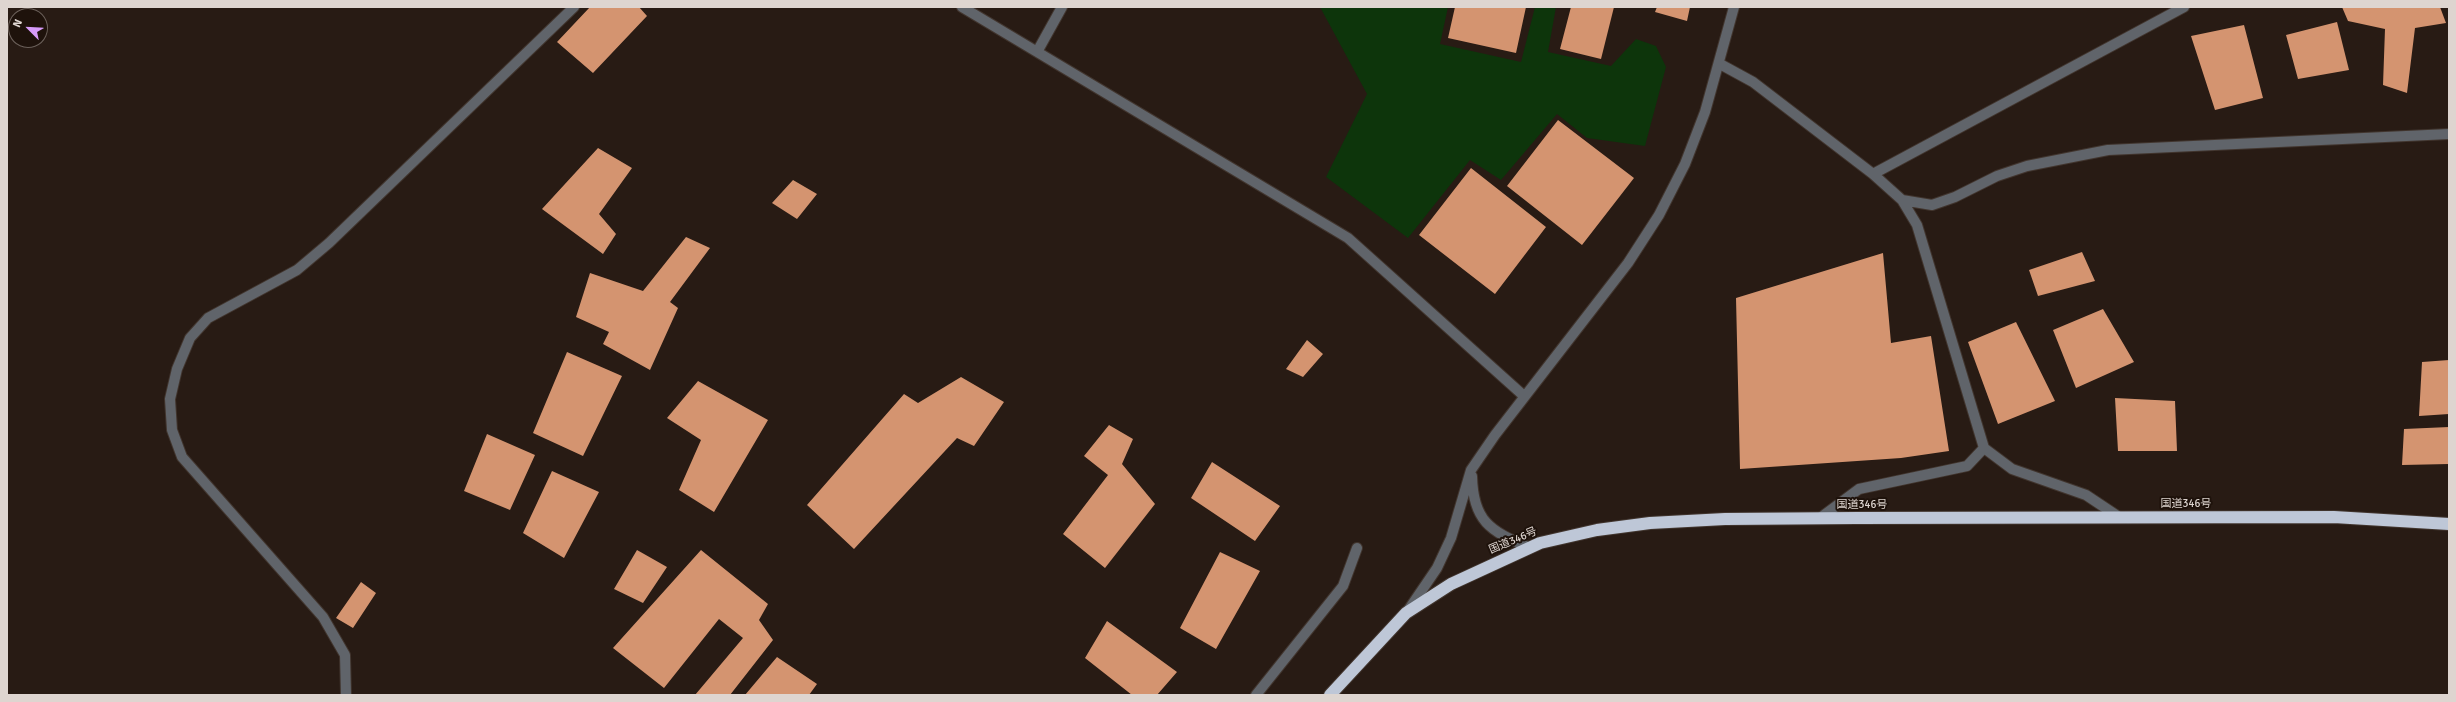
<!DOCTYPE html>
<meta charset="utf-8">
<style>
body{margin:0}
#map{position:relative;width:2456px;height:702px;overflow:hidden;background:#281b14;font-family:Signika,sans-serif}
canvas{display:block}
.frame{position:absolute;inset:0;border:8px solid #ded5d0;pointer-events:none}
.north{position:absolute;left:8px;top:8px;width:40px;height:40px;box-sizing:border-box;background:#1e120b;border:1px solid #6b605a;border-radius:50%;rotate:294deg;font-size:11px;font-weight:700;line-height:16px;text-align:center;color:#ded5d0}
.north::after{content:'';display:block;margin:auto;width:14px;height:18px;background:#d79bf9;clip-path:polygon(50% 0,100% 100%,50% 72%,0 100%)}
</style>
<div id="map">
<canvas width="2456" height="702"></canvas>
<div class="frame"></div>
<div class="north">N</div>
</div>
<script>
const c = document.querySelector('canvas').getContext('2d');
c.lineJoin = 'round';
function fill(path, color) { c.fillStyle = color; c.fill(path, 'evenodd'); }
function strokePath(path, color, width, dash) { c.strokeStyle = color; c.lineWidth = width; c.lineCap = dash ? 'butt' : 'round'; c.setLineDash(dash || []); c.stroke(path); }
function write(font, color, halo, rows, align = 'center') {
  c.font = font + ' Signika,"Noto Sans JP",sans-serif'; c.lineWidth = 4; c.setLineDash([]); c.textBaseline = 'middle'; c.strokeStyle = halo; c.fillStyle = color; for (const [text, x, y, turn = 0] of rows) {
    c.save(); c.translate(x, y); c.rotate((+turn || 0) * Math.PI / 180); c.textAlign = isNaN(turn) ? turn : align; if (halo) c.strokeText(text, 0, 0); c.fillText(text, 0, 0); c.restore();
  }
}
const green = new Path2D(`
 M 1320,7 L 1448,7 L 1440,44 L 1521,62 L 1535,7 L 1556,7 L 1548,52 L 1611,66 L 1636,39 L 1656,46 L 1666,67 L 1645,146 L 1587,138 L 1557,114 L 1501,180 L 1470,160 L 1408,238 L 1326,177 L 1367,94 Z`);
const building = new Path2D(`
 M 590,7 L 639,7 L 647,16 L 593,73 L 557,42 Z
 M 1455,7 L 1526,7 L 1516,53 L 1448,38 Z
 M 1571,7 L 1614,7 L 1601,59 L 1560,49 Z
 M 1657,7 L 1690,7 L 1687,21 L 1655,12 Z
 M 2342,7 L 2440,7 L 2446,23 L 2415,28 L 2407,93 L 2383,85 L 2385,29 L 2348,21 Z
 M 2337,22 L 2349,70 L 2298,79 L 2286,35 Z
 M 2244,25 L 2263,98 L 2215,110 L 2191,36 Z
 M 1558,120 L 1634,178 L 1582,245 L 1507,186 Z
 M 598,148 L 632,168 L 599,214 L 616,234 L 603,254 L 542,209 Z
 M 1471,168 L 1546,227 L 1495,294 L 1419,235 Z
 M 793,180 L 817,194 L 797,219 L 772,203 Z
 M 686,237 L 710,248 L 670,302 L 678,308 L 650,370 L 603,344 L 609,332 L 576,317 L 590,273 L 643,291 Z
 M 2082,252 L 2095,281 L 2038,296 L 2029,270 Z
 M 1883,253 L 1891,343 L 1931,336 L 1949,451 L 1901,458 L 1740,469 L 1736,298 Z
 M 2103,309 L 2134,362 L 2076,388 L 2053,330 Z
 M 2016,322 L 2055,401 L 1998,424 L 1968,342 Z
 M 1307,340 L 1323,354 L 1303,377 L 1286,369 Z
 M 567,352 L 622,376 L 583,456 L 533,433 Z
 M 2449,360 L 2449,414 L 2419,416 L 2422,362 Z
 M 961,377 L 1004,402 L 974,446 L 957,438 L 854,549 L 807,505 L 904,394 L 918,403 Z
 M 698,381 L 768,420 L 714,512 L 679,490 L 701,440 L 667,418 Z
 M 2115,398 L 2175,401 L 2177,451 L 2118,451 Z
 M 1109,425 L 1133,439 L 1122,464 L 1155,504 L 1105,568 L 1063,534 L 1108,475 L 1084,456 Z
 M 2449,427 L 2449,464 L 2402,465 L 2404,429 Z
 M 487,434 L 535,455 L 510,510 L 464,491 Z
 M 1212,462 L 1280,506 L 1255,541 L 1191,498 Z
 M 552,471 L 599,492 L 564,558 L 523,533 Z
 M 637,550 L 667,567 L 643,603 L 614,589 Z
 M 701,550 L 768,604 L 759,620 L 773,640 L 730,695 L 695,695 L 743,638 L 719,619 L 664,688 L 613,648 Z
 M 1220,552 L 1260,571 L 1216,649 L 1180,628 Z
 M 361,582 L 376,593 L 353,628 L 336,618 Z
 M 1107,621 L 1177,672 L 1157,695 L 1132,695 L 1085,658 Z
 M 777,657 L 817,684 L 809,695 L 745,695 Z`);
const minor = new Path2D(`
 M 962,7 L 1348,238 L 1524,396
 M 1037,52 L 1062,7
 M 1720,64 L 1753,82 L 1873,174 L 1902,200 L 1917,225 L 1984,448 L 2012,469 L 2086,495 L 2119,517
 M 1873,174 L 2184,7
 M 1902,200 L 1932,205 L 1955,197 L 1997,176 L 2027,166 L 2108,150 L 2449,134
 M 1472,476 C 1473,521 1490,531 1528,547
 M 1820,518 L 1859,489 L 1967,466 L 1984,448
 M 1407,612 L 1437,568 L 1451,538 L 1471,470 L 1495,435 L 1628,263 L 1659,215 L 1685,164 L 1705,112 L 1734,7
 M 346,695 L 345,655 L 323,617 L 182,457 L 172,430 L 170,399 L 177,369 L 190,338 L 208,318 L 297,270 L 329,243 L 574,7
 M 1256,695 L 1343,586 L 1357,548`);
const highway = new Path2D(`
 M 1330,695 L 1406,613 L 1451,584 L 1540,543 L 1597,530 L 1650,523 L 1725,519 L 1856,518 L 2334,517 L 2449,524`);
const streetNames = [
 ["国道346号",2186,504],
 ["国道346号",1862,505],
 ["国道346号",1513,541,-23]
];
fill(green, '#0d350b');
fill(building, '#d49470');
strokePath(minor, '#41352e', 12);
strokePath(highway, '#41352e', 14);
strokePath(minor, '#60646a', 10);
strokePath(highway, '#bec7d7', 12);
write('11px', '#ded5d0', '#1e120b', streetNames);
</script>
